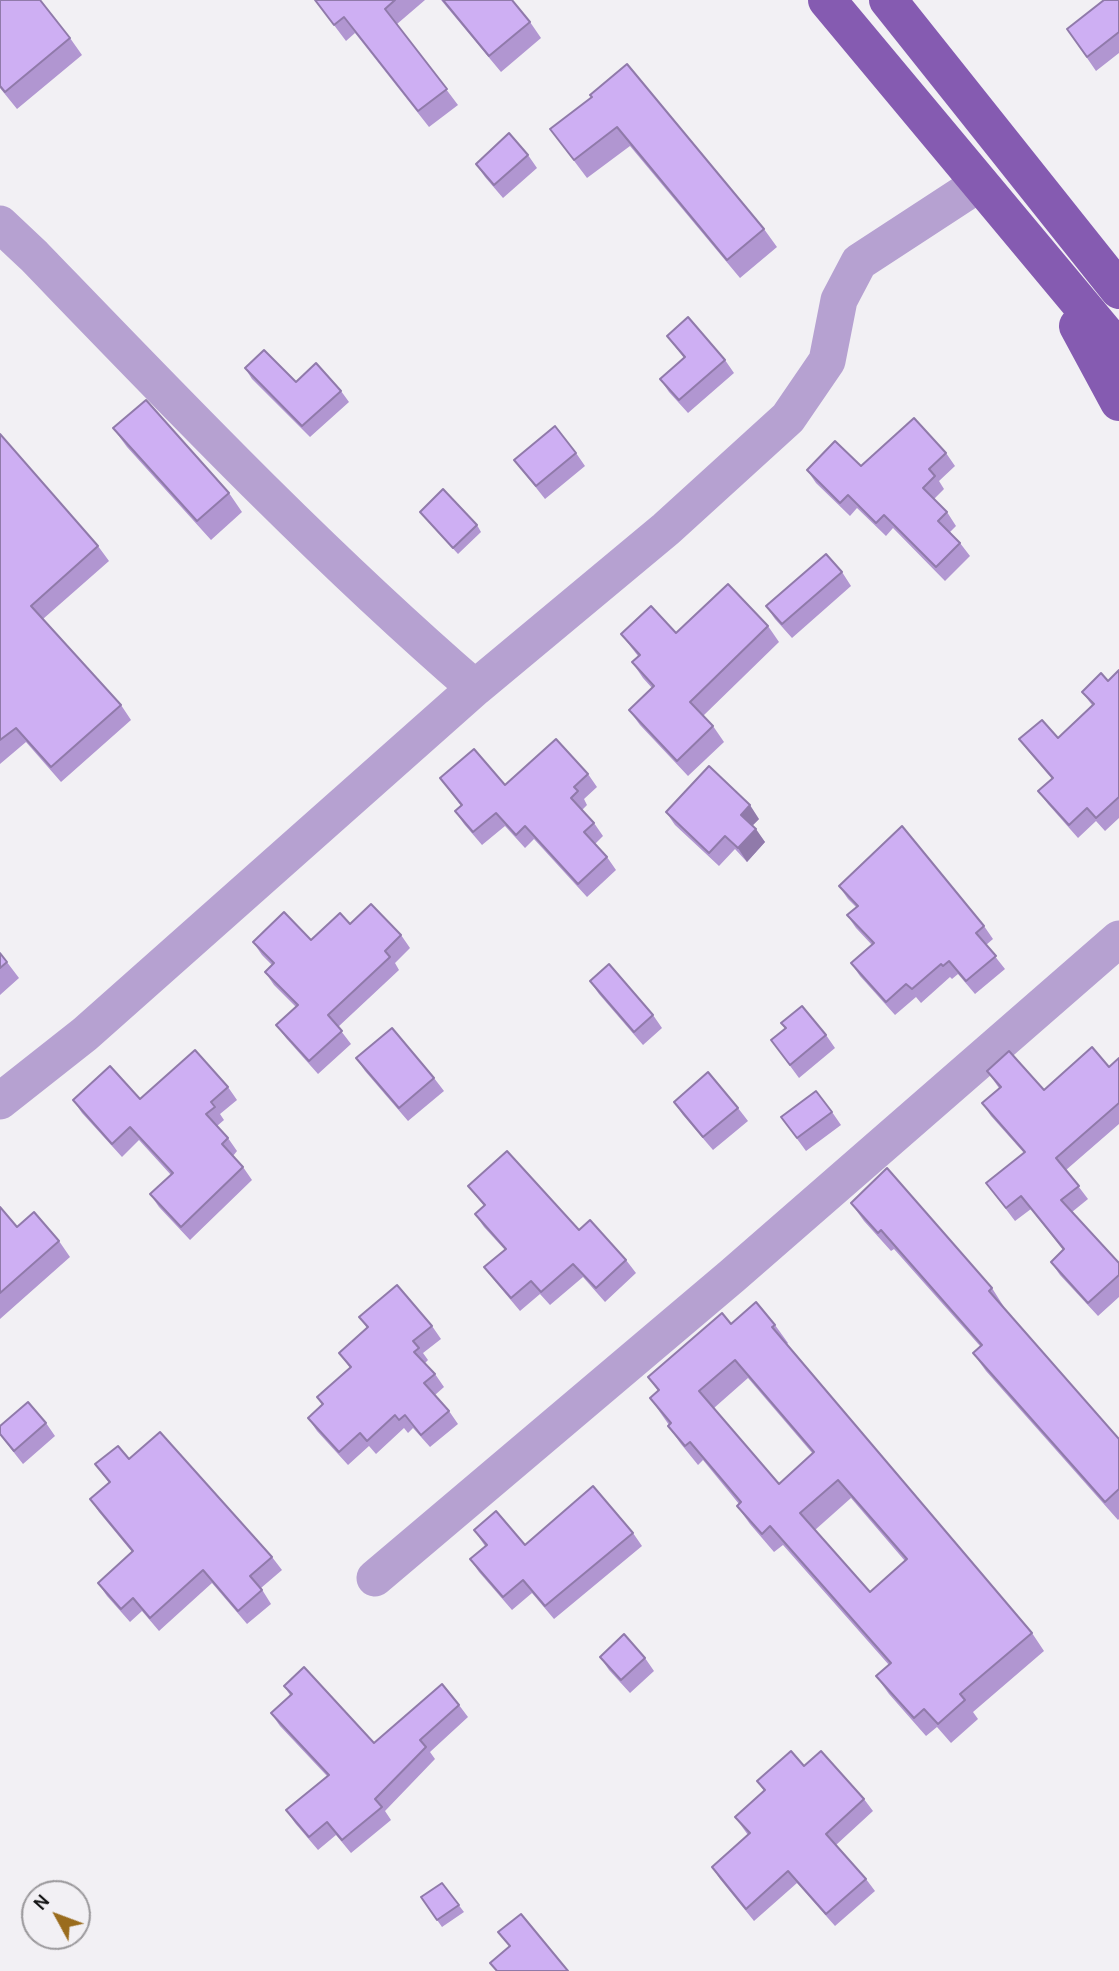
<!DOCTYPE html>
<style>
body{margin:0}
#map{position:relative;width:1119px;height:1971px;overflow:hidden;background:#f2f0f4;font-family:Karla,sans-serif}
canvas{display:block}
.north{position:absolute;left:21px;top:1880px;width:70px;height:70px;box-sizing:border-box;background:#f2f0f4;border:2px solid #9a989b;border-radius:50%;rotate:311deg;font-size:19px;font-weight:700;line-height:28px;text-align:center;color:#151516}
.north::after{content:'';display:block;margin:auto;width:24px;height:32px;background:#9a6c1d;clip-path:polygon(50% 0,100% 100%,50% 72%,0 100%)}
</style>
<div id="map">
<canvas width="1119" height="1971"></canvas>
<div class="north">N</div>
</div>
<script>
const c = document.querySelector('canvas').getContext('2d');
c.lineJoin = 'round';
function strokePath(path, color, width, dash) { c.strokeStyle = color; c.lineWidth = width; c.lineCap = dash ? 'butt' : 'round'; c.setLineDash(dash || []); c.stroke(path); }
function fill(path, color) { c.fillStyle = color; c.fill(path, 'evenodd'); }
const street = new Path2D(`
 M 0,224 L 34,256 C 177,404 319,553 475,688
 M 0,1101 L 85,1034 L 475,688 L 666,529 L 788,418 L 827,361 L 839,300 L 859,262 L 980,183
 M 375,1578 L 732,1276 L 1119,939`);
const primary = new Path2D(`
 M 827,0 L 1119,350
 M 888,0 L 1119,290
 M 1078,326 L 1119,402`);
const wall = new Path2D(`
 M 0,0 L 70,38 L 82,55 L 17,109 L 0,88 Z
 M 315,0 L 425,0 L 397,24 L 458,105 L 429,127 L 355,33 L 346,41 Z
 M 441,0 L 512,0 L 530,22 L 541,38 L 501,72 Z
 M 1119,0 L 1119,53 L 1096,71 L 1067,29 Z
 M 592,97 L 764,229 L 777,247 L 740,278 L 630,146 L 587,178 L 550,129 Z
 M 528,155 L 537,168 L 503,198 L 485,177 L 476,164 Z
 M 667,336 L 725,360 L 734,373 L 688,413 L 669,392 L 660,379 L 684,358 Z
 M 245,368 L 296,382 L 341,391 L 349,402 L 310,437 L 252,379 Z
 M 113,428 L 229,493 L 242,512 L 211,540 L 127,447 Z
 M 0,434 L 98,546 L 109,561 L 43,619 L 121,705 L 131,720 L 61,782 L 26,742 L 0,764 Z
 M 576,453 L 585,466 L 545,499 L 514,460 Z
 M 946,453 L 955,466 L 939,481 L 944,489 L 934,499 L 947,512 L 956,526 L 950,532 L 960,543 L 970,556 L 945,581 L 893,528 L 886,536 L 857,508 L 850,516 L 816,483 L 807,470 L 861,466 Z
 M 420,512 L 477,525 L 481,532 L 458,554 L 425,518 Z
 M 842,572 L 851,586 L 792,638 L 775,619 L 766,606 Z
 M 768,626 L 779,642 L 703,716 L 713,726 L 724,742 L 688,776 L 640,725 L 629,710 L 652,688 L 643,678 L 632,662 L 638,656 L 621,634 L 676,633 Z
 M 1119,670 L 1119,818 L 1105,831 L 1096,821 L 1078,838 L 1048,804 L 1038,791 L 1052,779 L 1029,752 L 1019,739 L 1058,738 L 1092,705 L 1082,692 L 1108,681 Z
 M 588,774 L 597,787 L 584,799 L 587,805 L 582,810 L 594,823 L 603,836 L 595,844 L 607,857 L 616,870 L 587,897 L 534,839 L 525,848 L 505,826 L 482,845 L 464,824 L 455,811 L 461,806 L 440,778 L 505,785 Z
 M 666,812 L 759,819 L 752,826 L 765,842 L 747,862 L 735,849 L 719,866 L 675,825 Z
 M 839,886 L 984,926 L 993,939 L 986,945 L 1005,969 L 975,994 L 958,974 L 952,979 L 950,977 L 921,1003 L 916,997 L 895,1015 L 860,976 L 851,963 L 872,945 L 856,928 L 847,915 L 856,907 L 848,899 Z
 M 350,924 L 401,935 L 410,948 L 395,963 L 399,970 L 338,1027 L 351,1044 L 318,1074 L 286,1038 L 276,1025 L 296,1007 L 274,985 L 265,972 L 272,965 L 262,955 L 253,942 L 311,940 Z
 M 0,953 L 19,978 L 0,995 Z
 M 590,981 L 653,1015 L 662,1028 L 643,1045 L 599,994 Z
 M 781,1023 L 826,1035 L 835,1048 L 799,1078 L 771,1040 L 785,1029 Z
 M 356,1058 L 434,1078 L 444,1091 L 408,1121 L 365,1071 Z
 M 1119,1058 L 1119,1124 L 1066,1170 L 1088,1199 L 1072,1212 L 1119,1263 L 1119,1297 L 1098,1316 L 1060,1275 L 1051,1262 L 1063,1250 L 1031,1209 L 1015,1221 L 986,1183 L 1024,1153 L 991,1116 L 982,1103 L 999,1088 L 987,1071 L 1044,1090 L 1109,1067 Z
 M 228,1087 L 237,1100 L 220,1114 L 224,1120 L 217,1126 L 228,1138 L 237,1151 L 233,1156 L 243,1167 L 252,1180 L 190,1240 L 159,1207 L 150,1194 L 171,1175 L 139,1140 L 122,1157 L 82,1113 L 73,1100 L 140,1099 Z
 M 674,1102 L 738,1108 L 748,1121 L 713,1150 L 683,1115 Z
 M 832,1112 L 841,1125 L 806,1151 L 781,1117 Z
 M 468,1186 L 579,1230 L 626,1260 L 636,1273 L 605,1302 L 583,1277 L 550,1305 L 540,1294 L 520,1311 L 494,1280 L 484,1267 L 505,1250 L 484,1227 L 475,1214 L 484,1206 Z
 M 851,1203 L 992,1288 L 1004,1307 L 1003,1308 L 1119,1439 L 1119,1519 L 1118,1520 L 986,1371 L 973,1353 L 980,1346 L 894,1249 L 891,1251 L 864,1221 Z
 M 0,1207 L 17,1227 L 59,1241 L 70,1257 L 0,1319 Z
 M 359,1317 L 432,1326 L 441,1339 L 423,1353 L 428,1360 L 425,1363 L 435,1374 L 444,1387 L 435,1395 L 449,1411 L 458,1424 L 430,1447 L 413,1428 L 408,1433 L 404,1428 L 376,1454 L 369,1446 L 348,1465 L 317,1431 L 308,1418 L 322,1405 L 317,1397 L 350,1368 L 339,1353 L 367,1328 Z
 M 731,1324 L 775,1325 L 788,1343 L 787,1344 L 1032,1633 L 1044,1651 L 973,1712 L 978,1719 L 951,1743 L 937,1727 L 926,1736 L 889,1694 L 876,1676 L 889,1665 L 783,1545 L 774,1552 L 750,1524 L 737,1506 L 739,1504 L 703,1460 L 698,1465 L 681,1444 L 668,1426 L 669,1425 L 650,1398 L 658,1391 L 648,1377 ZM 748,1378 L 813,1454 L 779,1484 L 714,1408 ZM 851,1498 L 905,1561 L 870,1592 L 815,1530 Z
 M 46,1423 L 55,1436 L 23,1464 L 0,1435 Z
 M 129,1459 L 272,1557 L 282,1570 L 261,1588 L 271,1604 L 247,1624 L 212,1583 L 159,1631 L 142,1611 L 130,1622 L 107,1596 L 98,1583 L 132,1552 L 99,1512 L 90,1499 L 109,1483 L 95,1464 Z
 M 474,1530 L 525,1545 L 633,1533 L 642,1546 L 554,1619 L 532,1593 L 512,1610 L 479,1572 L 470,1559 L 485,1546 Z
 M 600,1657 L 645,1658 L 654,1671 L 630,1693 L 609,1670 Z
 M 284,1686 L 374,1743 L 459,1705 L 468,1717 L 430,1752 L 435,1759 L 385,1811 L 391,1820 L 351,1853 L 336,1835 L 318,1850 L 295,1823 L 286,1810 L 327,1776 L 280,1726 L 271,1713 L 290,1695 Z
 M 804,1766 L 864,1799 L 873,1811 L 836,1845 L 866,1879 L 875,1891 L 835,1926 L 797,1883 L 754,1921 L 720,1879 L 712,1867 L 748,1835 L 735,1817 L 764,1791 L 757,1781 Z
 M 442,1883 L 464,1912 L 442,1927 L 421,1897 Z`);
const shadedWall = new Path2D(`
 M 750,805 L 759,819 L 750,828 L 741,815 Z
 M 756,829 L 765,842 L 747,862 L 738,848 Z`);
const building = new Path2D(`
 M 0,0 L 40,0 L 70,38 L 5,92 L 0,86 Z
 M 315,0 L 395,0 L 385,9 L 447,89 L 418,111 L 344,17 L 334,25 Z
 M 443,0 L 512,0 L 530,22 L 489,56 Z
 M 1104,0 L 1119,0 L 1119,32 L 1087,57 L 1067,29 Z
 M 627,64 L 764,229 L 727,260 L 617,127 L 574,160 L 550,129 L 592,97 L 590,95 Z
 M 509,133 L 528,155 L 494,185 L 476,164 Z
 M 688,317 L 725,360 L 679,400 L 660,379 L 685,357 L 667,336 Z
 M 264,350 L 296,382 L 316,363 L 341,391 L 302,426 L 245,368 Z
 M 146,400 L 229,493 L 197,521 L 113,428 Z
 M 914,418 L 946,453 L 929,469 L 935,476 L 923,488 L 947,512 L 938,521 L 960,543 L 936,567 L 884,515 L 876,523 L 848,495 L 840,503 L 807,470 L 835,441 L 861,466 Z
 M 555,426 L 576,453 L 536,486 L 514,460 Z
 M 0,434 L 98,546 L 31,606 L 121,705 L 51,767 L 16,728 L 0,740 Z
 M 443,489 L 477,525 L 453,548 L 420,512 Z
 M 826,554 L 842,572 L 782,624 L 766,606 Z
 M 728,584 L 768,626 L 690,702 L 713,726 L 677,761 L 629,710 L 654,686 L 632,662 L 640,655 L 621,634 L 651,606 L 676,633 Z
 M 1119,670 L 1119,797 L 1096,818 L 1087,808 L 1069,825 L 1038,791 L 1053,778 L 1019,739 L 1042,720 L 1058,738 L 1094,704 L 1082,692 L 1101,673 L 1108,681 Z
 M 556,739 L 588,774 L 574,787 L 578,791 L 571,798 L 594,823 L 584,832 L 607,857 L 578,884 L 525,826 L 516,835 L 496,813 L 473,832 L 455,811 L 462,805 L 440,778 L 474,749 L 505,785 Z
 M 709,766 L 750,805 L 741,815 L 756,829 L 738,848 L 725,836 L 709,853 L 666,812 Z
 M 902,826 L 984,926 L 976,933 L 996,956 L 966,981 L 949,961 L 943,966 L 941,964 L 912,989 L 906,984 L 886,1002 L 851,963 L 874,943 L 847,915 L 858,906 L 839,886 Z
 M 371,904 L 401,935 L 385,951 L 390,957 L 328,1015 L 342,1031 L 309,1061 L 276,1025 L 298,1005 L 265,972 L 274,963 L 253,942 L 284,912 L 311,940 L 340,913 L 350,924 Z
 M 0,953 L 7,962 L 0,968 Z
 M 609,964 L 653,1015 L 634,1032 L 590,981 Z
 M 802,1006 L 826,1035 L 790,1065 L 771,1040 L 786,1028 L 781,1023 Z
 M 392,1028 L 434,1078 L 399,1108 L 356,1058 Z
 M 1092,1047 L 1109,1067 L 1119,1058 L 1119,1103 L 1056,1158 L 1079,1186 L 1061,1200 L 1119,1263 L 1119,1275 L 1088,1303 L 1051,1262 L 1064,1249 L 1021,1196 L 1006,1208 L 986,1183 L 1025,1152 L 982,1103 L 1001,1087 L 987,1071 L 1009,1051 L 1044,1090 Z
 M 195,1050 L 228,1087 L 211,1102 L 215,1107 L 206,1114 L 228,1138 L 222,1144 L 243,1167 L 181,1227 L 150,1194 L 173,1173 L 130,1127 L 112,1144 L 73,1100 L 110,1066 L 140,1099 Z
 M 708,1072 L 738,1108 L 703,1137 L 674,1102 Z
 M 816,1091 L 832,1112 L 797,1138 L 781,1117 Z
 M 507,1151 L 579,1230 L 590,1220 L 626,1260 L 596,1288 L 573,1264 L 541,1292 L 531,1281 L 511,1298 L 484,1267 L 506,1249 L 475,1214 L 485,1205 L 468,1186 Z
 M 887,1168 L 992,1288 L 989,1291 L 1119,1439 L 1119,1489 L 1105,1502 L 973,1353 L 982,1345 L 881,1230 L 878,1233 L 851,1203 Z
 M 0,1207 L 17,1227 L 34,1212 L 59,1241 L 0,1293 Z
 M 397,1285 L 432,1326 L 413,1341 L 419,1348 L 414,1352 L 435,1374 L 424,1383 L 449,1411 L 421,1435 L 405,1415 L 399,1420 L 395,1415 L 367,1441 L 360,1433 L 339,1452 L 308,1418 L 323,1404 L 317,1397 L 351,1367 L 339,1353 L 368,1327 L 359,1317 Z
 M 756,1302 L 775,1325 L 772,1327 L 1032,1633 L 960,1694 L 965,1700 L 938,1724 L 924,1709 L 914,1718 L 876,1676 L 891,1663 L 770,1526 L 762,1534 L 737,1506 L 741,1502 L 690,1442 L 685,1446 L 668,1426 L 671,1423 L 650,1398 L 659,1390 L 648,1377 L 722,1313 L 731,1324 ZM 735,1360 L 814,1452 L 779,1484 L 699,1391 ZM 838,1480 L 907,1559 L 870,1592 L 800,1513 Z
 M 28,1402 L 46,1423 L 14,1451 L 0,1434 L 0,1426 Z
 M 160,1432 L 272,1557 L 250,1576 L 262,1590 L 238,1611 L 203,1570 L 150,1618 L 133,1598 L 121,1609 L 98,1583 L 133,1551 L 90,1499 L 110,1482 L 95,1464 L 118,1446 L 129,1459 Z
 M 593,1486 L 633,1533 L 545,1606 L 523,1580 L 503,1597 L 470,1559 L 487,1545 L 474,1530 L 496,1511 L 525,1545 Z
 M 624,1634 L 645,1658 L 621,1680 L 600,1657 Z
 M 304,1667 L 374,1743 L 442,1684 L 459,1705 L 420,1740 L 426,1747 L 375,1799 L 382,1807 L 342,1840 L 327,1822 L 309,1837 L 286,1810 L 329,1775 L 271,1713 L 292,1694 L 284,1686 Z
 M 791,1751 L 804,1766 L 821,1751 L 864,1799 L 826,1834 L 866,1879 L 826,1914 L 788,1871 L 746,1909 L 712,1867 L 750,1833 L 735,1817 L 765,1790 L 757,1781 Z
 M 442,1883 L 459,1905 L 437,1920 L 421,1897 Z
 M 521,1914 L 568,1971 L 497,1971 L 490,1963 L 510,1946 L 498,1932 Z`);
strokePath(street, '#b6a1d1', 37);
strokePath(primary, '#855bb1', 38);
fill(wall, '#b196d1');
fill(shadedWall, '#907aaa');
fill(building, '#ceaff3');
strokePath(building, '#907aaa', 2);
</script>
